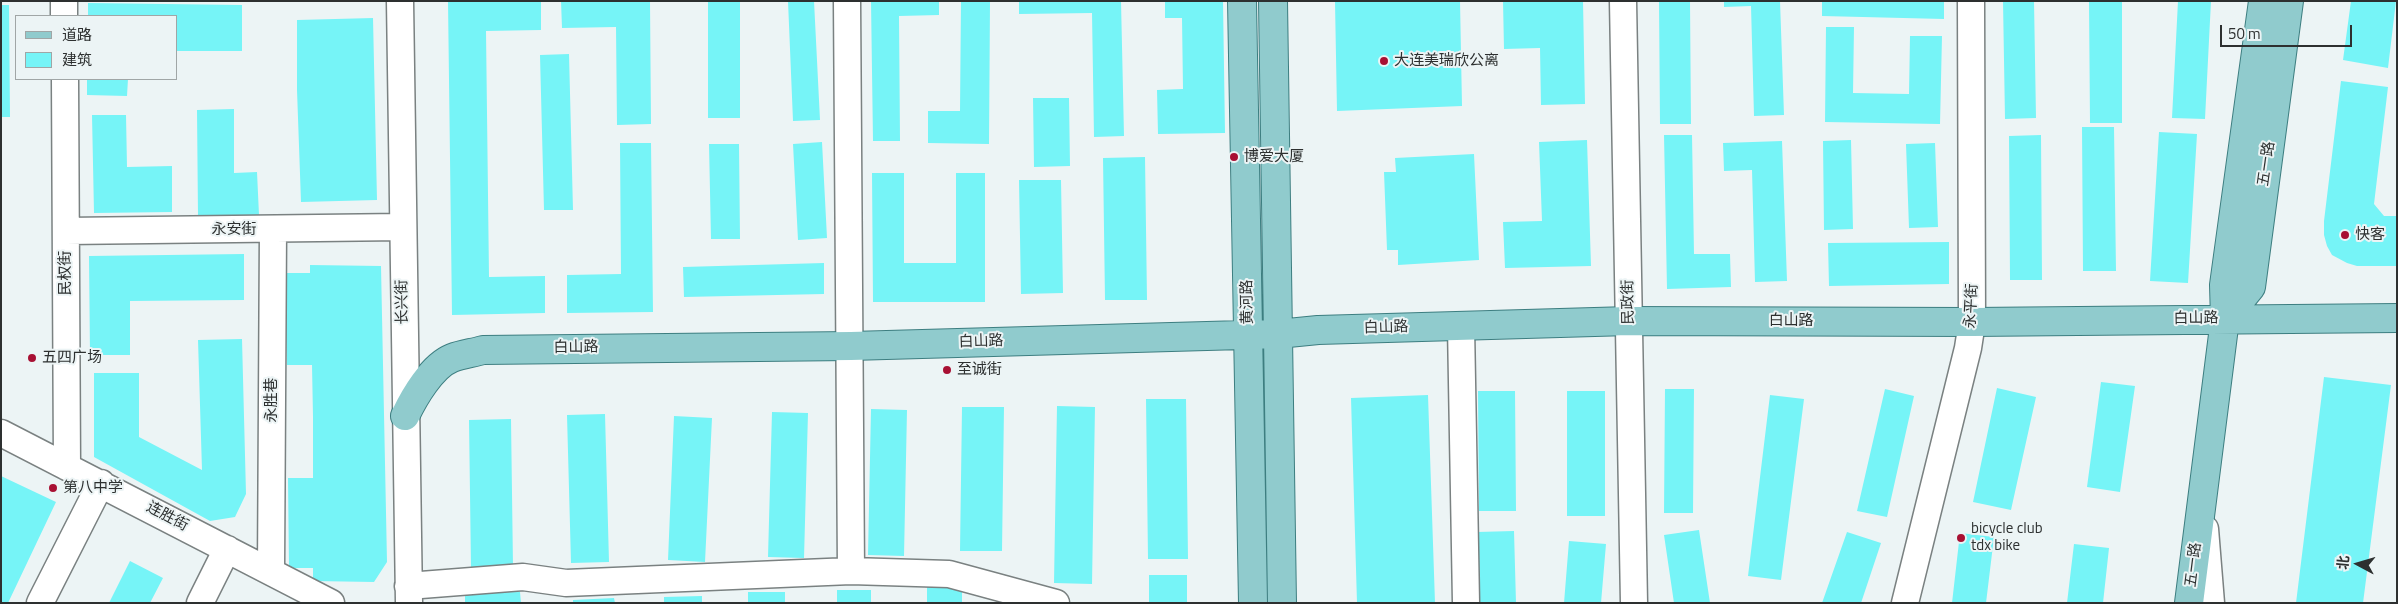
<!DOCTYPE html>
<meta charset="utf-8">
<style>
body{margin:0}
#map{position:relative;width:2398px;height:604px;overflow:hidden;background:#ecf4f5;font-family:"Titillium Web","Noto Sans SC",sans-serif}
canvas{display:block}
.frame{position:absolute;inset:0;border:2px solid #2d3030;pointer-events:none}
.legend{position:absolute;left:15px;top:15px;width:162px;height:65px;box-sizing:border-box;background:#ecf4f5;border:1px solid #a0a6a6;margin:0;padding:6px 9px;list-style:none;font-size:15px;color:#2d3030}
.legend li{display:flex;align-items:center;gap:10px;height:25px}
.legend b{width:25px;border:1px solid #a0a6a6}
.north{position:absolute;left:2333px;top:539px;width:50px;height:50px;-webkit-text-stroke:4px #ecf4f5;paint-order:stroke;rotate:276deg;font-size:14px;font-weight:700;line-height:20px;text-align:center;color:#2d3030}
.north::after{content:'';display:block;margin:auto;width:18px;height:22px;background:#2d3030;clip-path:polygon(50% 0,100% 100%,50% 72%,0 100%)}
.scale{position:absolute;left:2220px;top:25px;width:132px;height:22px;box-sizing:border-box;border:2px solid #2d3030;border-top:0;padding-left:6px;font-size:15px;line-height:18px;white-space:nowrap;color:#2d3030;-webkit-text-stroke:4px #ecf4f5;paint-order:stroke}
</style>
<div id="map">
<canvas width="2398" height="604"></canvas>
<div class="frame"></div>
<ul class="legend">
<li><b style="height:6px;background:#90cbcd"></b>道路</li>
<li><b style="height:14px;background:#76f4f7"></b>建筑</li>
</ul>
<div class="north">北</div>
<div class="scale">50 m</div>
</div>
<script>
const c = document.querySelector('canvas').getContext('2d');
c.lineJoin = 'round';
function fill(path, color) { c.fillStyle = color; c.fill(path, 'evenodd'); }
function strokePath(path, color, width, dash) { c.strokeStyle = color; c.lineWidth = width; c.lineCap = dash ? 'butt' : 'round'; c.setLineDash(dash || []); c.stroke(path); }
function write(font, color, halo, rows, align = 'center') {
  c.font = font + ' "Titillium Web","Noto Sans SC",sans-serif'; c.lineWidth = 4; c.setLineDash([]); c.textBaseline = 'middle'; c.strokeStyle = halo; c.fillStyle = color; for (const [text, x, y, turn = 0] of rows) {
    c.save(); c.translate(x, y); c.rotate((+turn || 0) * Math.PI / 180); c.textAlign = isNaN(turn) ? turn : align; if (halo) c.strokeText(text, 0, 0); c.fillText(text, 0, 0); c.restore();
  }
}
const building = new Path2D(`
 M 448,1 L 541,1 L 541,30 L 486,31 L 489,277 L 545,276 L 545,313 L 452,315 Z
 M 561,1 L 650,1 L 651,124 L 617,125 L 616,27 L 562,28 Z
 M 708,1 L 740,1 L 740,118 L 708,118 Z
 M 788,1 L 814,1 L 820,120 L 793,121 Z
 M 871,1 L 939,1 L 939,15 L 899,16 L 900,141 L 873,141 Z
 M 961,1 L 990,1 L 989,144 L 928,143 L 928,111 L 960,111 Z
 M 1019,1 L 1121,1 L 1124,136 L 1094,137 L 1092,13 L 1019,14 Z
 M 1165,1 L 1223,1 L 1225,133 L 1158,134 L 1157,90 L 1183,89 L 1182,18 L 1165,18 Z
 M 1460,1 L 1462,106 L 1337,111 L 1335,2 Z
 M 1503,1 L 1583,1 L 1585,104 L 1541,105 L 1540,48 L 1504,49 Z
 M 1659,1 L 1690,1 L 1691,124 L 1660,124 Z
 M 1724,1 L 1780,1 L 1784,115 L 1754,116 L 1751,6 L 1724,7 Z
 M 1822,1 L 1944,1 L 1944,19 L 1822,16 Z
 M 2003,1 L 2034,1 L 2036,118 L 2005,119 Z
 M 2089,1 L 2122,1 L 2122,123 L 2090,123 Z
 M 2178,1 L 2211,1 L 2205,119 L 2172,118 Z
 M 2351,1 L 2396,1 L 2388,68 L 2343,60 Z
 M 88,3 L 242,5 L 242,51 L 176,51 L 176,16 L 88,16 Z
 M 1,5 L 9,5 L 10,117 L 1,117 Z
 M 373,18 L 377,200 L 301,202 L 297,90 L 297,20 Z
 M 1826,27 L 1854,27 L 1853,93 L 1909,94 L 1910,36 L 1942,36 L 1940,124 L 1825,122 Z
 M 569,54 L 573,210 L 544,210 L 540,55 Z
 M 87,79 L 128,79 L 127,96 L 87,95 Z
 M 2341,81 L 2388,87 L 2374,204 L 2384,216 L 2397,216 L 2397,266 L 2357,266 L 2347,263 L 2332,255 L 2327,246 L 2324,235 L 2324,221 Z
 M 1033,98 L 1069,98 L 1070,166 L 1034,167 Z
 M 234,109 L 234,173 L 257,172 L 259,215 L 198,216 L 197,110 Z
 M 92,115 L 126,115 L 127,167 L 172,166 L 172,212 L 94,213 Z
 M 2082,127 L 2114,127 L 2116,271 L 2083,271 Z
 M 2159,132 L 2197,134 L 2188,283 L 2150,281 Z
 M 1664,135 L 1692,135 L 1694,254 L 1730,254 L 1731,287 L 1667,289 Z
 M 2041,135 L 2042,280 L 2010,280 L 2009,136 Z
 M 1587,140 L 1591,266 L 1505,268 L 1503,222 L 1542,221 L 1539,142 Z
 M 1851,140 L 1853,229 L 1824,230 L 1823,141 Z
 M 1782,141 L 1787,281 L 1755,282 L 1752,170 L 1724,171 L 1723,143 Z
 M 822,142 L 827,238 L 798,240 L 793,144 Z
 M 620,143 L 651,143 L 653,312 L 567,313 L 567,275 L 621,274 Z
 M 1935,143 L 1938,227 L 1909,228 L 1906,144 Z
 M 709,144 L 739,144 L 740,239 L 711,239 Z
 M 1474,154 L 1479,260 L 1398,265 L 1398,250 L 1387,250 L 1384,172 L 1396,172 L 1395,158 Z
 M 1145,157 L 1147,300 L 1105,300 L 1103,158 Z
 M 872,173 L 904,173 L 904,263 L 956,263 L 956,173 L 985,173 L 985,302 L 873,302 Z
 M 1019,180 L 1061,180 L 1063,293 L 1021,294 Z
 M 1949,242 L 1949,284 L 1829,286 L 1828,243 Z
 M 244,254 L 244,300 L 130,301 L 130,355 L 90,355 L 89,256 Z
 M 824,263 L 824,294 L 684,297 L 683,267 Z
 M 310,265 L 381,266 L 387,562 L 374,582 L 313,581 L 313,568 L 289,568 L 288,478 L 313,478 L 313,417 L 312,365 L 287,365 L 284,273 L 310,273 Z
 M 242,339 L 246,494 L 235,517 L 210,521 L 94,457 L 94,373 L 139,373 L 139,437 L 202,470 L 198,340 Z
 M 2324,377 L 2391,385 L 2363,603 L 2296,603 Z
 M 2101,382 L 2135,386 L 2120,492 L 2087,487 Z
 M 1997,388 L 2036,397 L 2011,510 L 1973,502 Z
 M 1665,389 L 1694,389 L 1693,513 L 1664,513 Z
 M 1885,389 L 1914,396 L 1887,517 L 1857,511 Z
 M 1478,391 L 1515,391 L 1516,511 L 1479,511 Z
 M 1567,391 L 1605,391 L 1605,516 L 1567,516 Z
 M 1428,395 L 1435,603 L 1357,603 L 1351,398 Z
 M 1770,395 L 1804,399 L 1781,580 L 1748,576 Z
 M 1146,399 L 1186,399 L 1188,559 L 1148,559 Z
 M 1057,406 L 1095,407 L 1092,584 L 1054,583 Z
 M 962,407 L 1004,407 L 1002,551 L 960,551 Z
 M 871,409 L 907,410 L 904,556 L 868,555 Z
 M 772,412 L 808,413 L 804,558 L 768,557 Z
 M 605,414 L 609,562 L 571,563 L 567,415 Z
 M 674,416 L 712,418 L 705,562 L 668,560 Z
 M 511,419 L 513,567 L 471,568 L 469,420 Z
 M 1,476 L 56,502 L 8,603 L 1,603 Z
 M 1699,530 L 1710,603 L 1674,603 L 1664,535 Z
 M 1514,531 L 1516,603 L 1479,603 L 1477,532 Z
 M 1847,532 L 1881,543 L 1861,603 L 1822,603 Z
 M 1960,533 L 1994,537 L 1986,603 L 1952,603 Z
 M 1569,541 L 1606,544 L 1601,603 L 1564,603 Z
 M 2074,544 L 2109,548 L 2103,603 L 2067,603 Z
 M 130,561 L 163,578 L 150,603 L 109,603 Z
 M 1149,575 L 1187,575 L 1187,603 L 1149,603 Z
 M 927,585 L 962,586 L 962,603 L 927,603 Z
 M 837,590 L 871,590 L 871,603 L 837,603 Z
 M 520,592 L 521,603 L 465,603 L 465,593 Z
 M 748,592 L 785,592 L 785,603 L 748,603 Z
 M 702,596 L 702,603 L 664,603 L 664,597 Z
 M 614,598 L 615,603 L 573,603 L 573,600 Z`);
const minor = new Path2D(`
 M 64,1 L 64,16
 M 400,1 L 409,602
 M 847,1 L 851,571
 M 1623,1 L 1634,603
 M 65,79 L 67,467
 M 66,231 L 402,227
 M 1461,326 L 1466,603
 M 1,433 L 331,603
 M 2205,529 L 2211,603
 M 271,571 L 273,229
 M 408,586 L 523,577 L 566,583 L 851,571 L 949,574 L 1056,603
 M 40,603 L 101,483
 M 200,603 L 227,549
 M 1905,603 L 1968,348 L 1972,322 L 1971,1`);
const major = new Path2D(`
 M 1242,1 L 1253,603
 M 1273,1 L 1282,603
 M 2225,319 L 2251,287 L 2289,1
 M 405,416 C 414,397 432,366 452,358 C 462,354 473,353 483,350 L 851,346 L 1278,334 L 1318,330 L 1629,321 L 1972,322 L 2397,318
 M 2189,603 L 2225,319 L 2224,285 L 2263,1`);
const markers = [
 [1384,61,5,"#a81033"],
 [1234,157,5,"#a81033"],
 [2345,235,5,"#a81033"],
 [32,358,5,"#a81033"],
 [947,370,5,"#a81033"],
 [53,488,5,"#a81033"],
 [1961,538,5,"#a81033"]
];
const poiNames = [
 ["大连美瑞欣公离",1394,61],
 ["博爱大厦",1244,157],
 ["快客",2355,235],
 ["五四广场",42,358],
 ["至诚街",957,370],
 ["第八中学",63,488],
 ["bicycle club",1971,529],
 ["tdx bike",1971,546]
];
const streetNames = [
 ["五一路",2267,164,-82],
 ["永安街",234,230],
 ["民权街",66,273,-90],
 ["长兴街",403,302,-91],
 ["黄河路",1248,302,-91],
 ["民政街",1629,302,-91],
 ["永平街",1972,306,-87],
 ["白山路",2196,319,-1],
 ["白山路",1791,321],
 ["白山路",1386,328,-2],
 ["白山路",981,342,-2],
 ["白山路",576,348,-1],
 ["永胜巷",272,400,-90],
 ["连胜街",167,517,28],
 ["五一路",2194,565,-83]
];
fill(building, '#76f4f7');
strokePath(minor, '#7a8181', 29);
strokePath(major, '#3d7e80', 30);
strokePath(minor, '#fff', 26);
strokePath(major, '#90cbcd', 28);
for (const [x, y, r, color] of markers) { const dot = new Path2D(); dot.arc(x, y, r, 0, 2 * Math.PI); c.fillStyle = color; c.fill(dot); strokePath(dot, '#ecf4f5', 2); }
write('15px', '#2d3030', '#ecf4f5', poiNames, 'left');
write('15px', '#2d3030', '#ecf4f5', streetNames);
</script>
